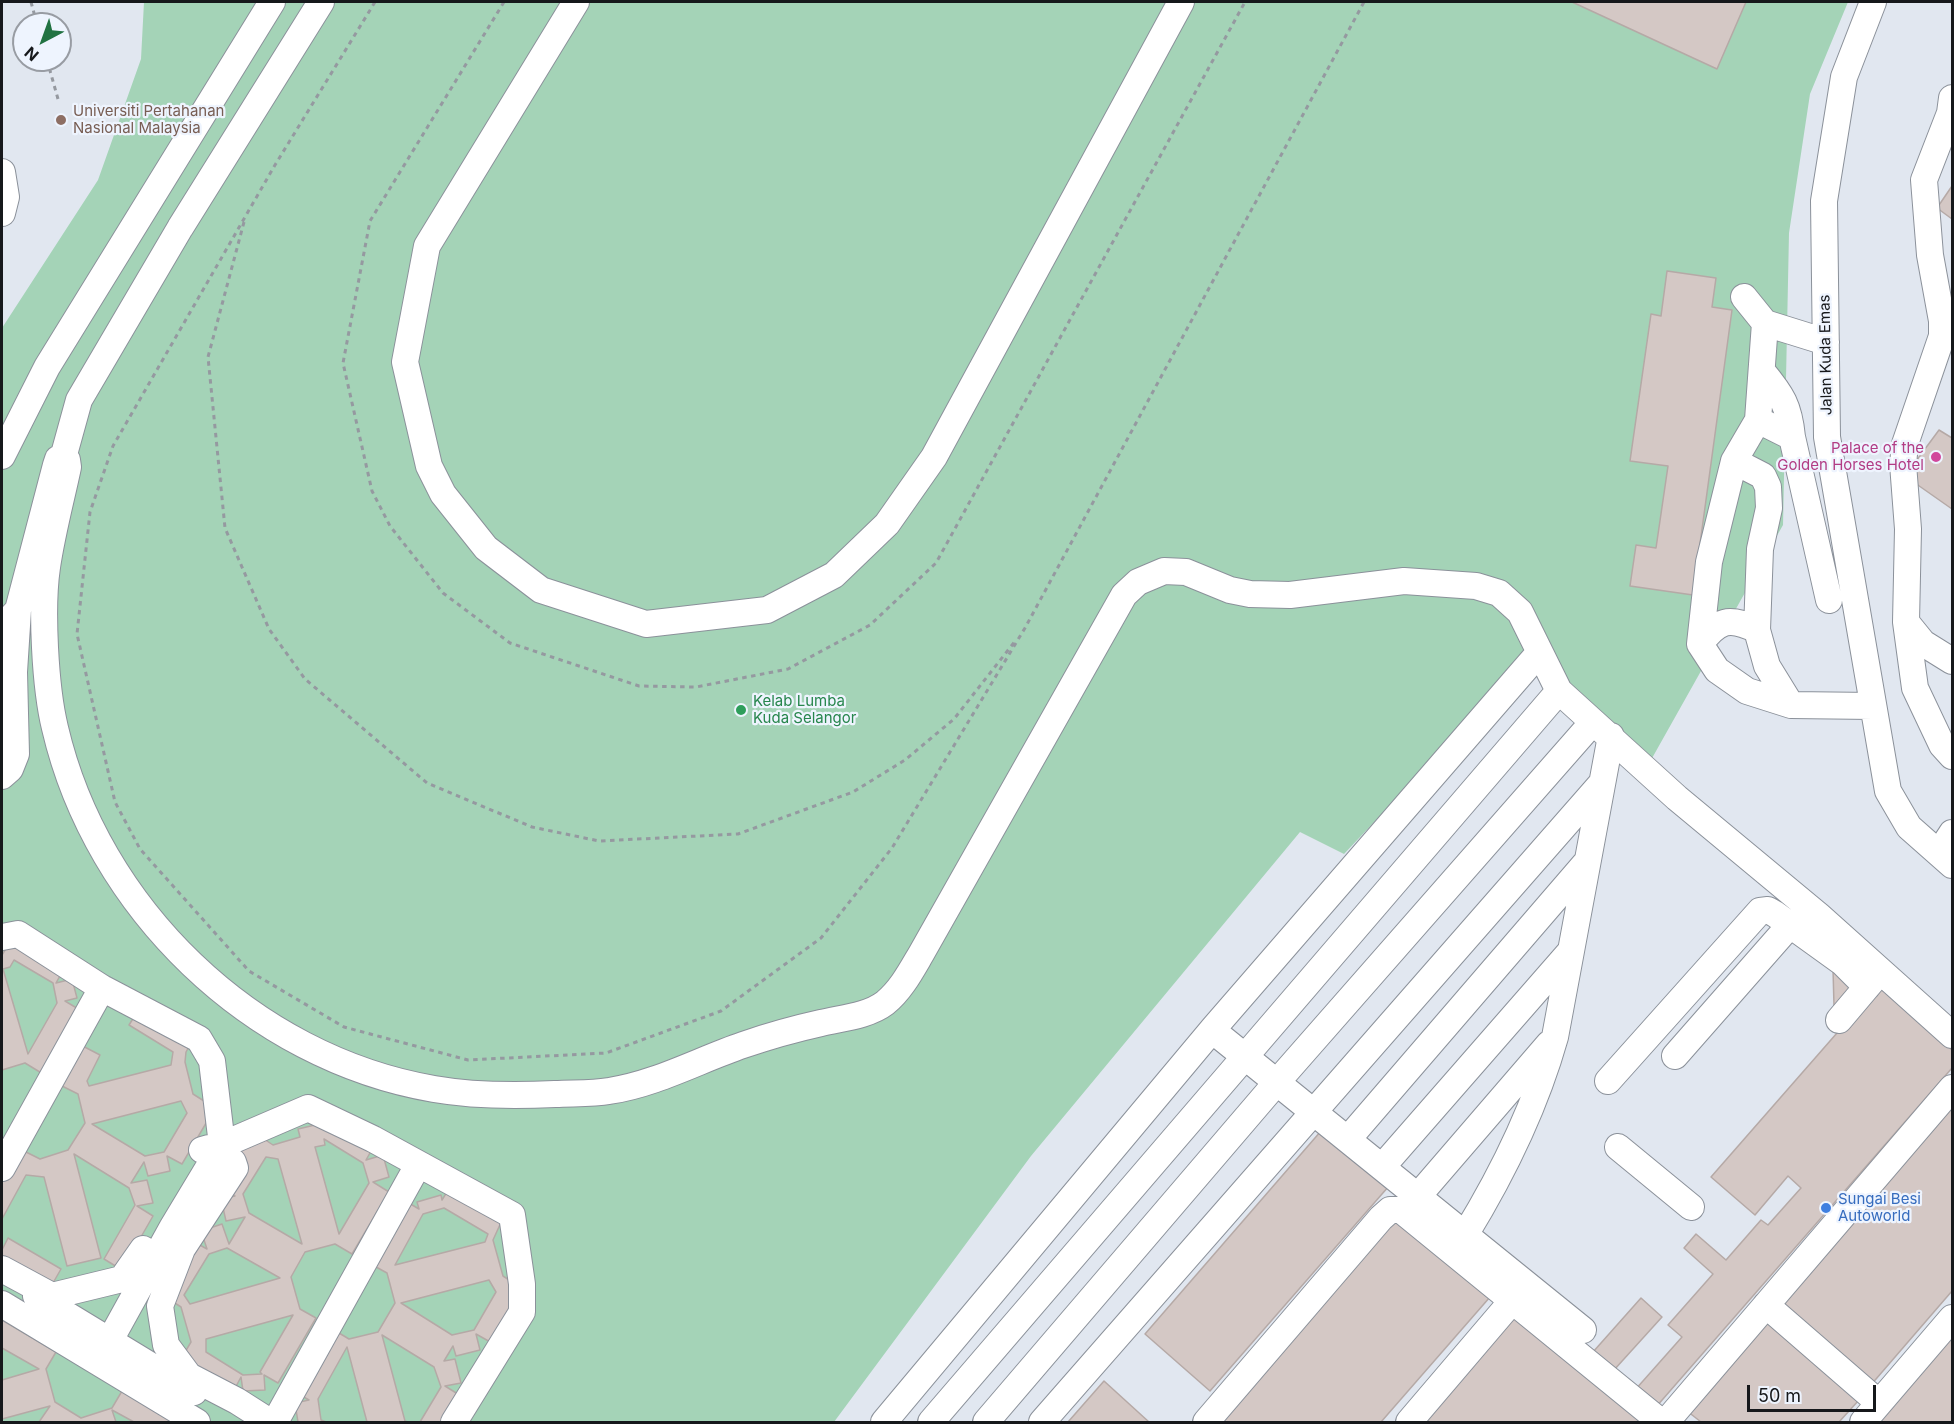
<!DOCTYPE html>
<style>
body{margin:0}
#map{position:relative;width:1954px;height:1424px;overflow:hidden;background:#e1e7f0;font-family:Inter,sans-serif}
canvas{display:block}
.frame{position:absolute;inset:0;border:3px solid #16181b;pointer-events:none}
.north{position:absolute;left:12px;top:12px;width:60px;height:60px;box-sizing:border-box;background:#eef4fe;border:2px solid #989ca3;border-radius:50%;rotate:221deg;font-size:16px;font-weight:700;line-height:24px;text-align:center;color:#16181b}
.north::after{content:'';display:block;margin:auto;width:21px;height:27px;background:#217242;clip-path:polygon(50% 0,100% 100%,50% 72%,0 100%)}
.scale{position:absolute;left:1747px;top:1385px;width:129px;height:27px;box-sizing:border-box;border:3px solid #16181b;border-top:0;padding-left:8px;font-size:18px;line-height:21px;white-space:nowrap;color:#16181b;-webkit-text-stroke:4px #eef4fe;paint-order:stroke}
</style>
<div id="map">
<canvas width="1954" height="1424"></canvas>
<div class="frame"></div>
<div class="north">N</div>
<div class="scale">50 m</div>
</div>
<script>
const c = document.querySelector('canvas').getContext('2d');
c.lineJoin = 'round';
function fill(path, color) { c.fillStyle = color; c.fill(path, 'evenodd'); }
function strokePath(path, color, width, dash) { c.strokeStyle = color; c.lineWidth = width; c.lineCap = dash ? 'butt' : 'round'; c.setLineDash(dash || []); c.stroke(path); }
function write(font, color, halo, rows, align = 'center') {
  c.font = font + ' Inter,sans-serif'; c.lineWidth = 4.5; c.setLineDash([]); c.textBaseline = 'middle'; c.strokeStyle = halo; c.fillStyle = color; for (const [text, x, y, turn = 0] of rows) {
    c.save(); c.translate(x, y); c.rotate((+turn || 0) * Math.PI / 180); c.textAlign = isNaN(turn) ? turn : align; if (halo) c.strokeText(text, 0, 0); c.fillText(text, 0, 0); c.restore();
  }
}
const green = new Path2D(`
 M 144,2 L 1848,2 L 1810,94 L 1789,233 L 1783,525 L 1651,760 L 1528,659 L 1344,854 L 1300,832 L 1031,1156 L 834,1422 L 2,1422 L 2,328 L 98,180 L 141,59 Z`);
const building = new Path2D(`
 M 1572,2 L 1746,2 L 1717,69 Z
 M 1952,186 L 1952,219 L 1937,208 Z
 M 1667,271 L 1716,278 L 1712,307 L 1732,310 L 1693,595 L 1630,586 L 1636,545 L 1656,548 L 1668,466 L 1630,461 L 1651,314 L 1661,316 Z
 M 1939,430 L 1952,438 L 1952,509 L 1905,476 Z
 M 15,934 L 66,965 L 56,983 L 72,979 L 77,998 L 65,1001 L 80,1010 L 43,1074 L 25,1063 L 2,1070 L 2,955 ZM 14,960 L 53,983 L 57,1003 L 28,1054 L 3,969 L 10,967 Z
 M 1854,968 L 1856,1005 L 1834,1006 L 1833,969 Z
 M 1879,985 L 1952,1050 L 1952,1068 L 1656,1407 L 1635,1390 L 1682,1337 L 1668,1325 L 1713,1274 L 1684,1248 L 1696,1234 L 1726,1260 L 1761,1220 L 1768,1225 L 1801,1188 L 1788,1176 L 1755,1215 L 1711,1177 Z
 M 141,1006 L 194,1038 L 186,1052 L 185,1062 L 193,1094 L 215,1108 L 182,1164 L 167,1156 L 170,1171 L 148,1176 L 144,1162 L 131,1183 L 147,1180 L 153,1203 L 137,1206 L 153,1216 L 122,1270 L 104,1259 L 135,1205 L 129,1188 L 74,1154 L 101,1258 L 67,1266 L 44,1177 L 26,1175 L 2,1219 L 2,1177 L 18,1148 L 40,1159 L 68,1150 L 85,1123 L 78,1094 L 56,1083 L 77,1043 L 100,1055 L 87,1081 L 89,1086 L 171,1065 L 173,1052 L 129,1025 ZM 181,1101 L 187,1113 L 164,1152 L 145,1156 L 92,1124 Z
 M 1952,1108 L 1952,1291 L 1870,1386 L 1780,1307 Z
 M 315,1125 L 375,1144 L 366,1160 L 383,1155 L 389,1177 L 373,1182 L 389,1192 L 352,1254 L 335,1244 L 305,1252 L 291,1277 L 300,1309 L 316,1318 L 278,1383 L 264,1375 L 265,1390 L 243,1391 L 241,1377 L 232,1394 L 178,1364 L 191,1342 L 181,1307 L 158,1292 L 189,1239 L 207,1249 L 201,1231 L 222,1224 L 229,1244 L 245,1217 L 226,1221 L 221,1199 L 235,1196 L 218,1186 L 252,1131 L 273,1145 L 300,1137 L 298,1129 ZM 324,1139 L 363,1163 L 369,1183 L 339,1234 L 315,1147 L 325,1145 ZM 266,1157 L 278,1159 L 302,1244 L 249,1213 L 243,1194 ZM 227,1248 L 280,1278 L 190,1304 L 184,1295 L 209,1254 ZM 293,1315 L 260,1372 L 262,1374 L 243,1375 L 206,1352 L 206,1339 Z
 M 1321,1131 L 1389,1186 L 1210,1391 L 1145,1334 Z
 M 450,1187 L 503,1218 L 493,1240 L 503,1276 L 523,1289 L 492,1343 L 476,1334 L 480,1350 L 456,1356 L 453,1346 L 444,1361 L 455,1359 L 461,1383 L 445,1386 L 461,1396 L 445,1422 L 420,1422 L 441,1387 L 434,1367 L 382,1335 L 405,1421 L 408,1422 L 367,1422 L 347,1347 L 318,1399 L 321,1420 L 326,1422 L 298,1422 L 295,1403 L 309,1400 L 293,1391 L 329,1327 L 349,1339 L 378,1332 L 395,1303 L 387,1273 L 367,1262 L 402,1199 L 419,1209 L 417,1202 L 441,1195 L 442,1200 ZM 444,1208 L 488,1234 L 485,1242 L 395,1265 L 423,1214 ZM 489,1280 L 496,1292 L 474,1330 L 452,1335 L 401,1303 Z
 M 1394,1218 L 1490,1297 L 1381,1422 L 1217,1422 Z
 M 8,1238 L 61,1269 L 49,1290 L 2,1262 L 2,1250 Z
 M 1641,1298 L 1662,1317 L 1614,1370 L 1593,1352 Z
 M 1513,1312 L 1641,1422 L 1417,1422 Z
 M 2,1320 L 56,1352 L 46,1369 L 55,1402 L 81,1418 L 112,1408 L 122,1391 L 177,1422 L 134,1422 L 112,1410 L 116,1422 L 39,1422 L 50,1406 L 2,1419 L 2,1380 L 39,1369 L 2,1348 Z
 M 1766,1320 L 1859,1400 L 1839,1422 L 1701,1422 L 1687,1411 Z
 M 1952,1333 L 1952,1422 L 1874,1422 Z
 M 1104,1381 L 1149,1422 L 1068,1422 Z`);
const path = new Path2D(`
 M 31,2 L 37,24
 M 375,2 L 275,165 L 113,446 L 90,512 L 77,634 L 115,802 L 140,849 L 249,971 L 344,1027 L 468,1060 L 606,1053 L 721,1011 L 821,938 L 892,848 L 1025,628 L 1364,2
 M 504,2 L 370,221 L 343,363 L 372,491 L 390,526 L 443,593 L 510,643 L 639,686 L 696,687 L 788,669 L 870,625 L 936,563 L 1245,2
 M 47,60 L 58,99
 M 244,222 L 208,357 L 225,528 L 269,629 L 305,679 L 427,783 L 532,827 L 599,841 L 738,834 L 853,792 L 905,760 L 954,719 L 1016,640`);
const minor = new Path2D(`
 M 576,2 L 427,246 L 405,362 L 429,466 L 443,494 L 486,548 L 541,590 L 646,624 L 767,610 L 834,575 L 887,524 L 934,457 L 1181,2
 M 1873,2 L 1844,77 L 1824,201 L 1827,437 L 1888,791 L 1909,827 L 1952,865
 M 1952,98 L 1950,113 L 1924,180 L 1930,255 L 1942,321 L 1942,336 L 1905,444 L 1903,464 L 1908,529 L 1906,622 L 1915,688 L 1942,745 L 1952,756
 M 2,172 L 6,197 L 2,213
 M 1744,297 L 1765,323 L 1758,420 L 1734,461 L 1709,562 L 1700,644 L 1717,670 L 1747,691 L 1791,705 L 1873,706
 M 1765,323 L 1826,342
 M 1762,371 C 1782,395 1789,406 1792,437
 M 1758,420 L 1792,437 L 1829,600
 M 2,456 L 47,367 L 272,2
 M 63,458 L 79,400 L 180,228 L 321,2
 M 1734,461 L 1763,476 L 1768,487 L 1769,508 L 1760,549 L 1757,630 L 1767,666 L 1791,705
 M 1906,622 L 1923,643 L 1952,661
 M 2,627 L 18,610 L 56,465 L 58,459 L 63,458 L 67,460 L 68,467 C 61,500 52,533 47,567 C 41,608 45,687 55,728 C 97,908 252,1058 434,1089 C 474,1096 515,1096 555,1094 C 573,1093 592,1094 609,1091 C 656,1084 699,1060 743,1045 C 769,1036 794,1029 821,1023 C 842,1018 868,1016 885,1003 C 901,990 911,971 921,954 L 1124,595 L 1138,582 L 1164,571 L 1186,572 L 1230,590 L 1250,594 L 1290,595 L 1404,581 L 1476,586 L 1499,593 L 1520,612 L 1559,691 L 1677,798 L 1818,915 L 1952,1035
 M 1700,644 C 1718,620 1729,616 1757,630
 M 2,776 L 10,769 L 16,754 L 14,672 L 18,610
 M 1939,853 L 1952,833
 M 2,937 L 18,934 L 102,988 L 199,1039 L 212,1061 L 222,1145
 M 1839,1020 L 1877,975
 M 1212,1030 L 1539,653
 M 1675,1056 L 1790,925
 M 1608,1081 L 1760,911 L 1768,910 L 1775,914 L 1843,963 L 1867,987
 M 1348,1139 L 1585,864
 M 1618,1147 L 1691,1207
 M 202,1150 L 209,1148 L 233,1162 L 235,1168 L 182,1249 L 160,1306 L 166,1345 L 189,1376 L 237,1401 L 270,1422
 M 1382,1167 L 1569,953
 M 2,1168 L 102,988
 M 1418,1196 L 1549,1044
 M 1465,1235 C 1503,1173 1535,1108 1555,1037 L 1611,736
 M 2,1269 L 52,1296 L 122,1279 L 143,1249
 M 36,1296 L 194,1392
 M 2,1304 L 197,1422
 M 1766,1305 L 1879,1403
 M 98,1362 L 172,1228 L 222,1145 L 308,1108 L 373,1139 L 512,1215 L 522,1284 L 522,1312 L 454,1422
 M 275,1422 L 418,1165
 M 884,1422 L 1212,1030 L 1583,1330
 M 931,1422 L 1559,691
 M 986,1422 L 1277,1082 L 1593,722
 M 1042,1422 L 1601,784
 M 1206,1422 L 1381,1218 L 1390,1210 L 1401,1210 L 1661,1422
 M 1409,1422 L 1513,1300
 M 1666,1422 L 1952,1088
 M 1863,1422 L 1952,1318`);
const markers = [
 [61,120,6,"#8d6e63"],
 [1936,457,6,"#d1479c"],
 [741,710,6,"#2e9e5b"],
 [1826,1208,6,"#3f7fe0"]
];
const educationNames = [
 ["Universiti Pertahanan",73,111],
 ["Nasional Malaysia",73,128]
];
const streetNames = [
 ["Jalan Kuda Emas",1826,355,-91]
];
const hotelNames = [
 ["Palace of the",1924,448],
 ["Golden Horses Hotel",1924,465]
];
const leisureNames = [
 ["Kelab Lumba",753,701],
 ["Kuda Selangor",753,718]
];
const shopNames = [
 ["Sungai Besi",1838,1199],
 ["Autoworld",1838,1216]
];
fill(green, '#a4d3b7');
fill(building, '#d4c8c5');
strokePath(building, '#b5a9a6', 1.5);
strokePath(minor, '#8b919a', 28);
strokePath(path, '#9599a0', 3, [4.5, 4.5]);
strokePath(minor, '#fff', 26);
for (const [x, y, r, color] of markers) { const dot = new Path2D(); dot.arc(x, y, r, 0, 2 * Math.PI); c.fillStyle = color; c.fill(dot); strokePath(dot, '#eef4fe', 2); }
write('15px', '#785e54', '#eef4fe', educationNames, 'left');
write('15px', '#16181b', '#eef4fe', streetNames);
write('15px', '#b23c85', '#eef4fe', hotelNames, 'right');
write('15px', '#27864d', '#eef4fe', leisureNames, 'left');
write('15px', '#366cbe', '#eef4fe', shopNames, 'left');
</script>
